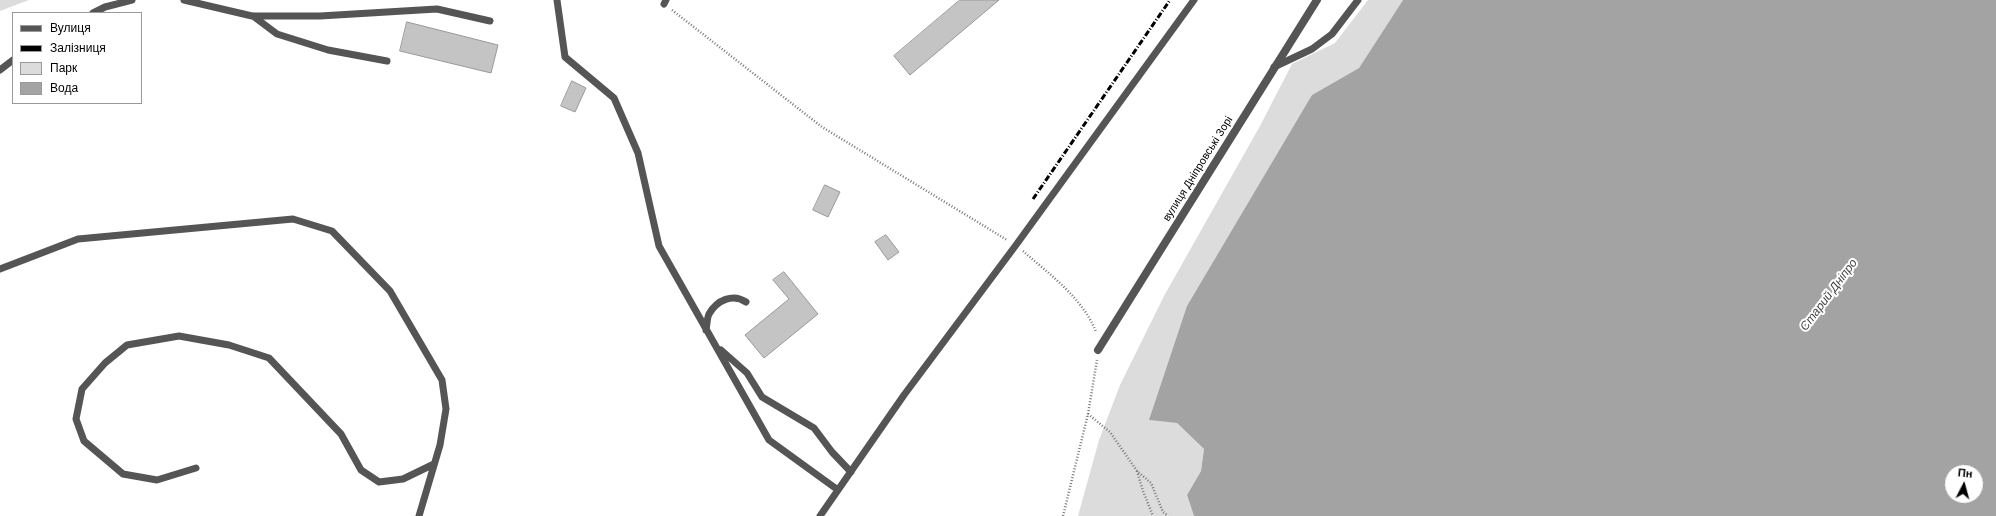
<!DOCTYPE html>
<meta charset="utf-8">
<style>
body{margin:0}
#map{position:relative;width:1996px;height:516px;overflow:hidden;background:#fff;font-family:Helvetica,sans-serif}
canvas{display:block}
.legend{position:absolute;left:12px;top:12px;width:130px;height:92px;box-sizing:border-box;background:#fff;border:1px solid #999;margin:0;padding:5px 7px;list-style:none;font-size:12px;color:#000}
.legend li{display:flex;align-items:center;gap:8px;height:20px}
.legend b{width:20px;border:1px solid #999}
.north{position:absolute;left:1944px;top:464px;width:40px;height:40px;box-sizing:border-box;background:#fff;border:1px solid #999;border-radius:50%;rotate:6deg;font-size:11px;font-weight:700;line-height:16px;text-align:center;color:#000}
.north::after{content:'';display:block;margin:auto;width:14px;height:18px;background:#000;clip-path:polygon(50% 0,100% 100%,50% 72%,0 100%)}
</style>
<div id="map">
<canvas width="1996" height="516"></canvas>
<ul class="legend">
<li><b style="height:5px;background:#555"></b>Вулиця</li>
<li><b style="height:5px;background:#000"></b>Залізниця</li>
<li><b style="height:11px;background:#dcdcdc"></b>Парк</li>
<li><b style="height:11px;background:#a3a3a3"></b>Вода</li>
</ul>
<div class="north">Пн</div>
</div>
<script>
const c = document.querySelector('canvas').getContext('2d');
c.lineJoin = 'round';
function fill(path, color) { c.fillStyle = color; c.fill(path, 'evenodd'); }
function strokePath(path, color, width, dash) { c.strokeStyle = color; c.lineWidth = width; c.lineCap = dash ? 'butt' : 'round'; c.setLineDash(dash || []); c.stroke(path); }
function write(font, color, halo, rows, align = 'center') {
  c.font = font + ' Helvetica,sans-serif'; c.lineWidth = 4; c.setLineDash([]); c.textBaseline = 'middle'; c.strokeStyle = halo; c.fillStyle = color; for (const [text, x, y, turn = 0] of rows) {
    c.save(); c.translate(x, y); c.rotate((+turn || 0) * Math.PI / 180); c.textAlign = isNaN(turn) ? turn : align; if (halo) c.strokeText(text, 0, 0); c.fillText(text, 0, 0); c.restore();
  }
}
const green = new Path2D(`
 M 0,0 L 29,0 L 0,11 Z
 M 1368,0 L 1403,0 L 1359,68 L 1312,95 L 1150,420 L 1177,423 L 1204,449 L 1201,471 L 1187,495 L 1194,516 L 1078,516 L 1099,440 L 1120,385 L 1164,296 L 1260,126 L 1292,64 L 1335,43 Z`);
const water = new Path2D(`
 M 1403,0 L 1996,0 L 1996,516 L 1194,516 L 1187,495 L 1201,471 L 1204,449 L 1177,423 L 1149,420 L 1187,306 L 1312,95 L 1359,68 ZM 1952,472 L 1976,472 L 1976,496 L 1952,496 Z`);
const building = new Path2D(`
 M 960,0 L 999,0 L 910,75 L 894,56 Z
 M 407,22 L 498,45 L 491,73 L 400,51 Z
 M 572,81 L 586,88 L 575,112 L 561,106 Z
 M 825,185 L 840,192 L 828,217 L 813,210 Z
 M 886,235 L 899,252 L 888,260 L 875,242 Z
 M 784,272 L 818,314 L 764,358 L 745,335 L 789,299 L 773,280 Z`);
const path = new Path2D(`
 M 672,10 L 822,127 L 1007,240
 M 1023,251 C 1049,274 1083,298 1096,332
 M 1088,414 L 1110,432 L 1137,471 L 1151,483 L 1163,512 L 1168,516
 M 1137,471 L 1143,491 L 1153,516
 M 1063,516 L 1088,414 L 1097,360`);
const service = new Path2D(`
 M 184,0 L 252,16 L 320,16 L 437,9 L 490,21
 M 557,0 L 565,57 L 614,98 L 638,153 L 659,246 L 769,440 L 838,490
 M 664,4 L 666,0
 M 93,13 L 105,7 L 132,0
 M 253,16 L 277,34 L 328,50 L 387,61
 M 1274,67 L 1312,49 L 1332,34 L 1358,0
 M 0,70 L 13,60
 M 0,269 L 78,239 L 293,219 L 332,231 L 390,291 L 442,380 L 446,409 L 440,445 L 419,516
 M 706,330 C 707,325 707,318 709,314 C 717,300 733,293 746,302
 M 721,350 L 747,373 L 762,397 L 814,428 L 832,452 L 851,472
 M 196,468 L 157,480 L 123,474 L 84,441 L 76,419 L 82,389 L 105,363 L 127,345 L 179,336 L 229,345 L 269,358 L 341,434 L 361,470 L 379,482 L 403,479 L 434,464
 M 820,516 L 904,395 L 1016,245 L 1194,0`);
const minor = new Path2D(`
 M 1098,350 L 1317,0`);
const rail = new Path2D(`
 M 1033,199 L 1170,0`);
const streetNames = [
 ["вулиця Дніпровські Зорі",1198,169,-58]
];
const waterNames = [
 ["Старий Дніпро",1829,295,-53]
];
fill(green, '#dcdcdc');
fill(water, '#a3a3a3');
fill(building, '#c4c4c4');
strokePath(building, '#999', 1);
strokePath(path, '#777', 2.5, [1, 2]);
strokePath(service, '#555', 7);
strokePath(minor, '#555', 8);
strokePath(rail, '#000', 3, [6, 2, 1, 2]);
write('11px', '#000', '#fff', streetNames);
write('italic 12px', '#444', '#fff', waterNames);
</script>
